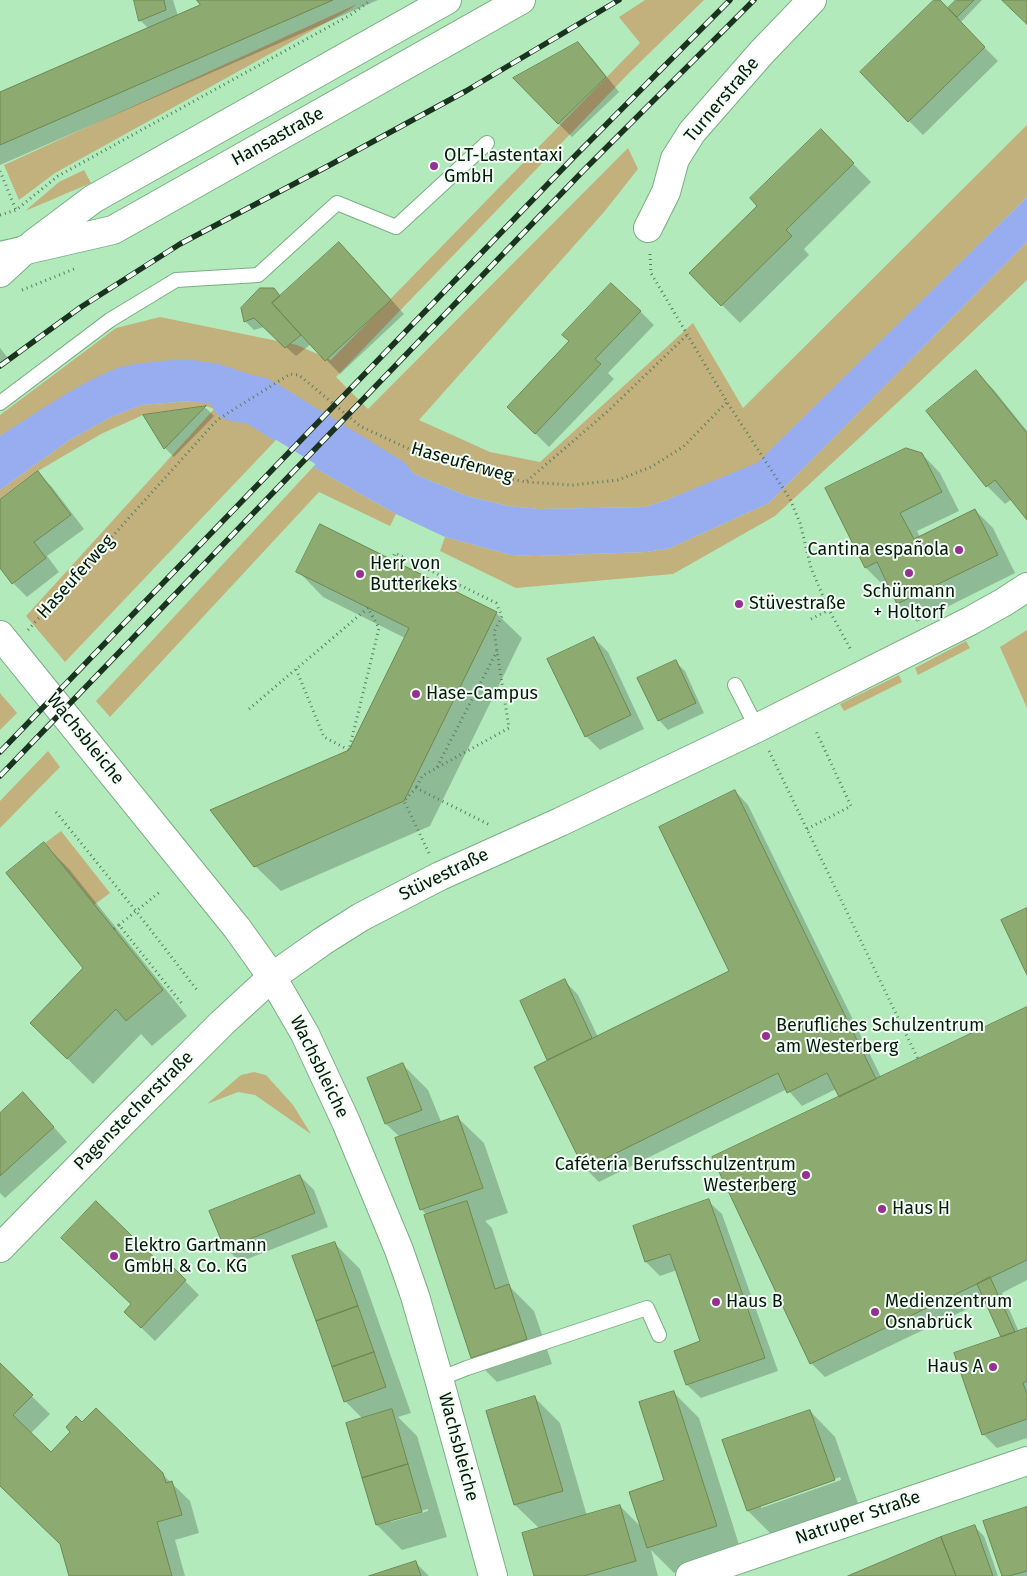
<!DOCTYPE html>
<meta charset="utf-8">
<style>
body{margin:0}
canvas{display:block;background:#b2eabc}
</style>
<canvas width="1027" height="1576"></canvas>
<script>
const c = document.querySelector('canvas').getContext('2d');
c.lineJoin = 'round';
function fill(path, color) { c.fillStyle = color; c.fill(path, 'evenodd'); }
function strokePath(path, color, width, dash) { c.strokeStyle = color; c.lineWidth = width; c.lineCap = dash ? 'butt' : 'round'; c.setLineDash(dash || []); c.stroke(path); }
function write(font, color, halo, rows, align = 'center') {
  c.font = font + ' "Fira Sans",sans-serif'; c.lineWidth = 4; c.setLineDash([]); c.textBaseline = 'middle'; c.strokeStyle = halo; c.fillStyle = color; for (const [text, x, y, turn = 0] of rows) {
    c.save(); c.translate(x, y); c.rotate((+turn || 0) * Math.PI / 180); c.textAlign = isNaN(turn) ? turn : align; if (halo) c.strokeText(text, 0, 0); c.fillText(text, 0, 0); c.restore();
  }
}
const green = new Path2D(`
 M 645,0 L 704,0 L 630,72 L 336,377 L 368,409 L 628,148 L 638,169 L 604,212 L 419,420 L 490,452 L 540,462 L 693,323 L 743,408 L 1027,125 L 1027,197 L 757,464 L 664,501 L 645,507 L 538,509 L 508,506 L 467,496 L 419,476 L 343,435 L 291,399 L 241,418 L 275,441 L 65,662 L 26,616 L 214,409 L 206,406 L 143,415 L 101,434 L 38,471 L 0,500 L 0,490 L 68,441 L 111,417 L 142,405 L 189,401 L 218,405 L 80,386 L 0,436 L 0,415 L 116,328 L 160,317 L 297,345 L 331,360 L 640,43 L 619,17 Z
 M 357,4 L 349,10 L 55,173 L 19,200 L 4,165 Z
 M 84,170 L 91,183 L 25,211 L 59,182 Z
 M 1027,242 L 1027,280 L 911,390 L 775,516 L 673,574 L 516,588 L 440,551 L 445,537 L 511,555 L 535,556 L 646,552 L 670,548 L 769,503 Z
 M 313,467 L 396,514 L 390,526 L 319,492 L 110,717 L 96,701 Z
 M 1027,630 L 1027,708 L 1000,647 Z
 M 966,641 L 970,648 L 918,675 L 915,668 Z
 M 899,675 L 902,682 L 844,711 L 840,704 Z
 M 0,693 L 17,713 L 0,730 Z
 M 48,751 L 60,767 L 0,828 L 0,801 Z
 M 61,831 L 110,893 L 94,905 L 45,843 Z
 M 254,1072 L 266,1075 L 293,1105 L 311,1134 L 255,1095 L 238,1092 L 207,1104 L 241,1075 Z`);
const water = new Path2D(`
 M 1027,197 L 1027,242 L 769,503 L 670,548 L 646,552 L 535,556 L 511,555 L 445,537 L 396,514 L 313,467 L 343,435 L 419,476 L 467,496 L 508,506 L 538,509 L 645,507 L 664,501 L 757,463 Z
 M 186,359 L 219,364 L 252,375 L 305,409 L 275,441 L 218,405 L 189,401 L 142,405 L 111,417 L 68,441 L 0,490 L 0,436 C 35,414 71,388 110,371 C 131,362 162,361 186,359 Z`);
const shadow = new Path2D(`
 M 135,0 L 173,0 L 178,16 L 201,6 L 199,0 L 378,0 L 0,165 L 0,94 L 149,29 L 140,20 Z
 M 936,0 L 938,0 L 948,10 L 958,0 L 982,0 L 960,23 L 998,61 L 923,135 L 909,121 Z
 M 578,44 L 592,58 L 619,92 L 572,137 L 558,123 Z
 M 821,131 L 871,182 L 804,249 L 809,255 L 740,323 L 690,273 L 759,206 Z
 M 353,257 L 404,314 L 340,374 L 311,344 L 296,356 L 264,327 L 254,330 L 245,321 L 274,289 L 281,297 Z
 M 640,311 L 654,325 L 608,373 L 614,379 L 549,447 L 523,421 Z
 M 0,348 L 8,358 L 0,365 Z
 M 976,372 L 994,390 L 1027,431 L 1027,518 L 1012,499 L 1005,504 L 987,486 Z
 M 206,408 L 214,416 L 174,457 L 165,448 L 145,416 Z
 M 922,454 L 940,473 L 959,511 L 917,531 L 920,537 L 975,510 L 993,528 L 1015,573 L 917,622 L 898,604 L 888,583 L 884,586 L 866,568 Z
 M 38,473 L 52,487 L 84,529 L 47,556 L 59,572 L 27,597 L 13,583 L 0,566 L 0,501 Z
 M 298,571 L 496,613 L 522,638 L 430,826 L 281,891 L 255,866 L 350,751 L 405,638 L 323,597 Z
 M 594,638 L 608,652 L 644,729 L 600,750 L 586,736 Z
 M 676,662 L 685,671 L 704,713 L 668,730 L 659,720 Z
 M 735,791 L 748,805 L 881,1077 L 1027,1008 L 1027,1280 L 1002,1293 L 1019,1332 L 1027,1329 L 1027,1438 L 997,1448 L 983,1434 L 1003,1337 L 986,1300 L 825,1377 L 811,1363 L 840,1097 L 836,1089 L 802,1106 L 787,1089 L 599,1182 L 585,1168 L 549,1061 L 521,1001 L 565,981 L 578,995 L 598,1037 L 731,972 Z
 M 44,844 L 69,869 L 187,1016 L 152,1046 L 141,1034 L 93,1084 L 31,1023 L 84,968 Z
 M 403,1065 L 428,1090 L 442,1124 L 458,1118 L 484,1143 L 508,1213 L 485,1221 L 492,1228 L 511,1288 L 534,1311 L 552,1364 L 497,1382 L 472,1357 L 427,1215 L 421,1209 L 401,1138 L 386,1124 L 368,1078 Z
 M 37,1108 L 67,1142 L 5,1198 L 0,1193 L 0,1115 Z
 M 300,1176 L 314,1190 L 328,1227 L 240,1262 L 226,1248 Z
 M 708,1201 L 722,1214 L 778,1371 L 701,1398 L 687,1385 L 702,1342 L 677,1270 L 660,1276 L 646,1262 L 634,1227 Z
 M 334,1243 L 360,1269 L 411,1413 L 398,1417 L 417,1436 L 447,1537 L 402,1550 L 377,1525 L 363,1419 L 345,1401 ZM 428,1509 L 428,1511 L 391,1522 L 391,1519 Z
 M 169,1265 L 199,1295 L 155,1341 L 125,1312 Z
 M 0,1365 L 50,1414 L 30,1434 L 51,1454 L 96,1409 L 190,1501 L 199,1533 L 175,1540 L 185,1576 L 71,1576 L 61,1544 L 0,1484 Z
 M 674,1393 L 699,1418 L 741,1551 L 674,1573 L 651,1550 L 658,1576 L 536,1576 L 540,1529 L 515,1505 L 535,1398 L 560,1423 L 587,1516 L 620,1506 L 642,1528 L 666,1481 Z
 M 810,1411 L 835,1437 L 859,1506 L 773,1536 L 748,1511 ZM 840,1477 L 841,1480 L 761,1508 L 761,1505 Z
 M 1027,1509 L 1027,1576 L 1004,1576 Z
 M 975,1527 L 984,1536 L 998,1576 L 851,1576 Z
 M 416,1563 L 429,1576 L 374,1576 Z`);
const river = new Path2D(`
 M 234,397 L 259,401 L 389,481`);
const building = new Path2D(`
 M 134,0 L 164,0 L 166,10 L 139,21 Z
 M 197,0 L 333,0 L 0,145 L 0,92 L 200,5 Z
 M 934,0 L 940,0 L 985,47 L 908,122 L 860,72 Z
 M 956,0 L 974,0 L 957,17 L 948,8 Z
 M 1002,0 L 1027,0 L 1027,24 Z
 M 578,42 L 606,77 L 558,124 L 513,78 Z
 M 821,129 L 854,163 L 786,230 L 792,236 L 721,306 L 689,273 L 757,206 L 750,198 Z
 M 339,242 L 391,300 L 325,361 L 272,303 Z
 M 611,283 L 641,311 L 595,359 L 601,364 L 535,434 L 507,407 L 569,341 L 562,335 Z
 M 260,288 L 274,288 L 280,296 L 272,303 L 301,335 L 285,348 L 254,318 L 244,322 L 241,308 Z
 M 976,370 L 1027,433 L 1027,520 L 995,480 L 986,487 L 926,411 Z
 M 206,406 L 164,449 L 143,415 Z
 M 906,448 L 922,453 L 942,492 L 900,513 L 914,539 L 975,509 L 998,555 L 897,604 L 877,562 L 865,568 L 825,488 Z
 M 38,471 L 71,515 L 34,542 L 46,558 L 12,584 L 0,568 L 0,500 Z
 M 320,524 L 497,612 L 404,801 L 254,867 L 210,810 L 349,750 L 409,628 L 296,572 Z
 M 594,637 L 631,715 L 585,737 L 547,659 Z
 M 676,660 L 696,703 L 658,721 L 637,678 Z
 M 735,790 L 876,1079 L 839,1097 L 827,1073 L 787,1093 L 778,1073 L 584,1169 L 534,1067 L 729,971 L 659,827 Z
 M 44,842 L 163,990 L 126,1021 L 116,1009 L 67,1059 L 30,1023 L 83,968 L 6,873 Z
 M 1027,908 L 1027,975 L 1001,920 Z
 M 565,979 L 592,1038 L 547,1060 L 520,1001 Z
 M 1027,1007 L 1027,1260 L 810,1364 L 712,1157 Z
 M 403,1063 L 422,1110 L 385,1124 L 367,1078 Z
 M 23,1092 L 54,1127 L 0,1176 L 0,1113 Z
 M 458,1116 L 483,1188 L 420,1210 L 395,1138 Z
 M 300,1175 L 315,1213 L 225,1249 L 209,1211 Z
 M 709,1199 L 765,1358 L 686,1385 L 674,1351 L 700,1341 L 670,1254 L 645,1262 L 633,1226 Z
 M 96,1201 L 165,1268 L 169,1263 L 186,1280 L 141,1328 L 124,1312 L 131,1304 L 61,1238 Z
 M 467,1201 L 495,1289 L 509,1284 L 527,1339 L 471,1358 L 424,1215 Z
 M 335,1242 L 358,1306 L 316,1321 L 292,1256 Z
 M 990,1277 L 1015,1332 L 1001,1337 L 977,1284 Z
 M 358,1306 L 374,1352 L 332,1367 L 316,1321 Z
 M 1027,1328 L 1027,1381 L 1023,1383 L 1027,1394 L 1027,1419 L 982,1435 L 954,1353 Z
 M 374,1352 L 386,1387 L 344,1402 L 332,1367 Z
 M 0,1363 L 33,1395 L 13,1415 L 51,1452 L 70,1432 L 66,1427 L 76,1416 L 82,1422 L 96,1408 L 163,1473 L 166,1483 L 172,1481 L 182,1515 L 157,1522 L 172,1576 L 69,1576 L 60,1544 L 0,1486 Z
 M 674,1391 L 717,1526 L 647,1548 L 629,1492 L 664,1480 L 639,1402 Z
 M 535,1396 L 563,1491 L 514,1505 L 486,1411 Z
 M 392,1409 L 408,1464 L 362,1478 L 346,1423 Z
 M 810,1410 L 835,1480 L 747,1511 L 722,1440 Z
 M 408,1464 L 422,1512 L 376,1525 L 362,1478 Z
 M 620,1505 L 636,1561 L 584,1576 L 534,1576 L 522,1533 Z
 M 1027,1507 L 1027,1571 L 1009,1576 L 1002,1576 L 983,1521 Z
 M 975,1525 L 993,1576 L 956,1576 L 941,1537 Z
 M 941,1537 L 956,1576 L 848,1576 Z
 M 416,1561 L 421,1576 L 369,1576 Z`);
const path = new Path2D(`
 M 0,171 L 16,210
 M 0,215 L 16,210 L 58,176 L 352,14 L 371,0
 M 650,254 L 651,273 L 727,402 L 790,499 L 800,523 L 811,568 L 829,610 L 851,650
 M 22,290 L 74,269
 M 527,481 L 608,411 L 687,335
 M 392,560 L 395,553 L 496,603 L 502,616 L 494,632 L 509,728 L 422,776 L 416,788
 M 811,619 L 829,610
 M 28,630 L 217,420 L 290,374 L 299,375 L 360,426 L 424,456 L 477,472 L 526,482 L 573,485 L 618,480 L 651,467 L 683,447 L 727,402
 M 249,709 L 368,608 L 379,628 L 349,750 L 324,737 L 296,669
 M 769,751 L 918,1059
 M 437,767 L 497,651
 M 56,812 L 136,911 L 197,990
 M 807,829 L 851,806 L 815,729
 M 429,853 L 404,801 L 416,788 L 490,825
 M 119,925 L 161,891
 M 114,929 L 119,925 L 183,1005`);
const service = new Path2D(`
 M 0,403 L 110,320 L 176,280 L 258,275 L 337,203 L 396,227 L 487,143
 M 735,685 L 757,728
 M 439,1379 L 467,1368 L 647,1308 L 659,1335`);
const minor = new Path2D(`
 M 648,228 L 666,192 L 675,159 L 692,132 L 762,52 L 812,0
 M 0,273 L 26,249
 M 0,635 L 237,928 L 272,977 L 305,1034 L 346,1122 L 399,1250 L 415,1296 L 439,1379 L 493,1576
 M 0,1248 L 122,1123 L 222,1023 L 272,977 L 323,941 L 361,917 L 440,876 L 560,822 L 757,728 L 970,621 L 1004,602 L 1027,587`);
const secondary = new Path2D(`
 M 690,1576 L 1027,1461`);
const primary = new Path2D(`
 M 33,244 L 93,199 L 447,0
 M 0,256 L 113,230 L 521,0`);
const rail = new Path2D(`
 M 0,366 L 81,307 L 180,244 L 328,166 L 466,91 L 619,0
 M 0,752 L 573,158 L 730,0
 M 0,776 L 584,170 L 754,0`);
const markers = [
 [434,166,5,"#983093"],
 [959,550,5,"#983093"],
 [909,573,5,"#983093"],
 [360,574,5,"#983093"],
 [739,604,5,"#983093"],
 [416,694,5,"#983093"],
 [766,1036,5,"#983093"],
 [806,1175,5,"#983093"],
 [882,1209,5,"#983093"],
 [114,1256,5,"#983093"],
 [716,1302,5,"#983093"],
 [875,1312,5,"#983093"],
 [993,1367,5,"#983093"]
];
const streetNames = [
 ["Turnerstraße",722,100,-50],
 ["Hansastraße",278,137,-29],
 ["Haseuferweg",462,463,16],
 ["Haseuferweg",76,577,-48],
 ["Wachsbleiche",85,739,51],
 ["Stüvestraße",444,875,-26],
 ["Wachsbleiche",319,1067,64],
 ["Pagenstecherstraße",134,1111,-45],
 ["Wachsbleiche",458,1447,75],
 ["Natruper Straße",858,1518,-19]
];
const poiNames = [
 ["OLT-Lastentaxi",444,156],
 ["GmbH",444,177],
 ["Cantina española",949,550,"right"],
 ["Herr von",370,564],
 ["Butterkeks",370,585],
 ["Schürmann",909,592,"center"],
 ["+ Holtorf",909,613,"center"],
 ["Stüvestraße",749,604],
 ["Hase-Campus",426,694],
 ["Berufliches Schulzentrum",776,1026],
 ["am Westerberg",776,1047],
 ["Caféteria Berufsschulzentrum",796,1165,"right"],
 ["Westerberg",796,1186,"right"],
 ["Haus H",892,1209],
 ["Elektro Gartmann",124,1246],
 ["GmbH & Co. KG",124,1267],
 ["Haus B",726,1302],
 ["Medienzentrum",885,1302],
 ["Osnabrück",885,1323],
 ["Haus A",983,1367,"right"]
];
fill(green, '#c2b07d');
fill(water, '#97adf0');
fill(shadow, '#0003');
strokePath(river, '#97adf0', 48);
fill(building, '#8daa71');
strokePath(building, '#6d8851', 1);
strokePath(service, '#79af83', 16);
strokePath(minor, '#79af83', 30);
strokePath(secondary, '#79af83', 30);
strokePath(primary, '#79af83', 30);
strokePath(path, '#577d5f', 3, [1, 4]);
strokePath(service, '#fff', 14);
strokePath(minor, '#fff', 28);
strokePath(secondary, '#fff', 28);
strokePath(primary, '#fff', 28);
strokePath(rail, '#1a331f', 5.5);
strokePath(rail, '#f3fef5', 4, [11]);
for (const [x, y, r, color] of markers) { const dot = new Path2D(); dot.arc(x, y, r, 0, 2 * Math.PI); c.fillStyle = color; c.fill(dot); strokePath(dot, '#f3fef5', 2); }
write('18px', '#051a0a', '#f3fef5', streetNames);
write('18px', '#051a0a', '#f3fef5', poiNames, 'left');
</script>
